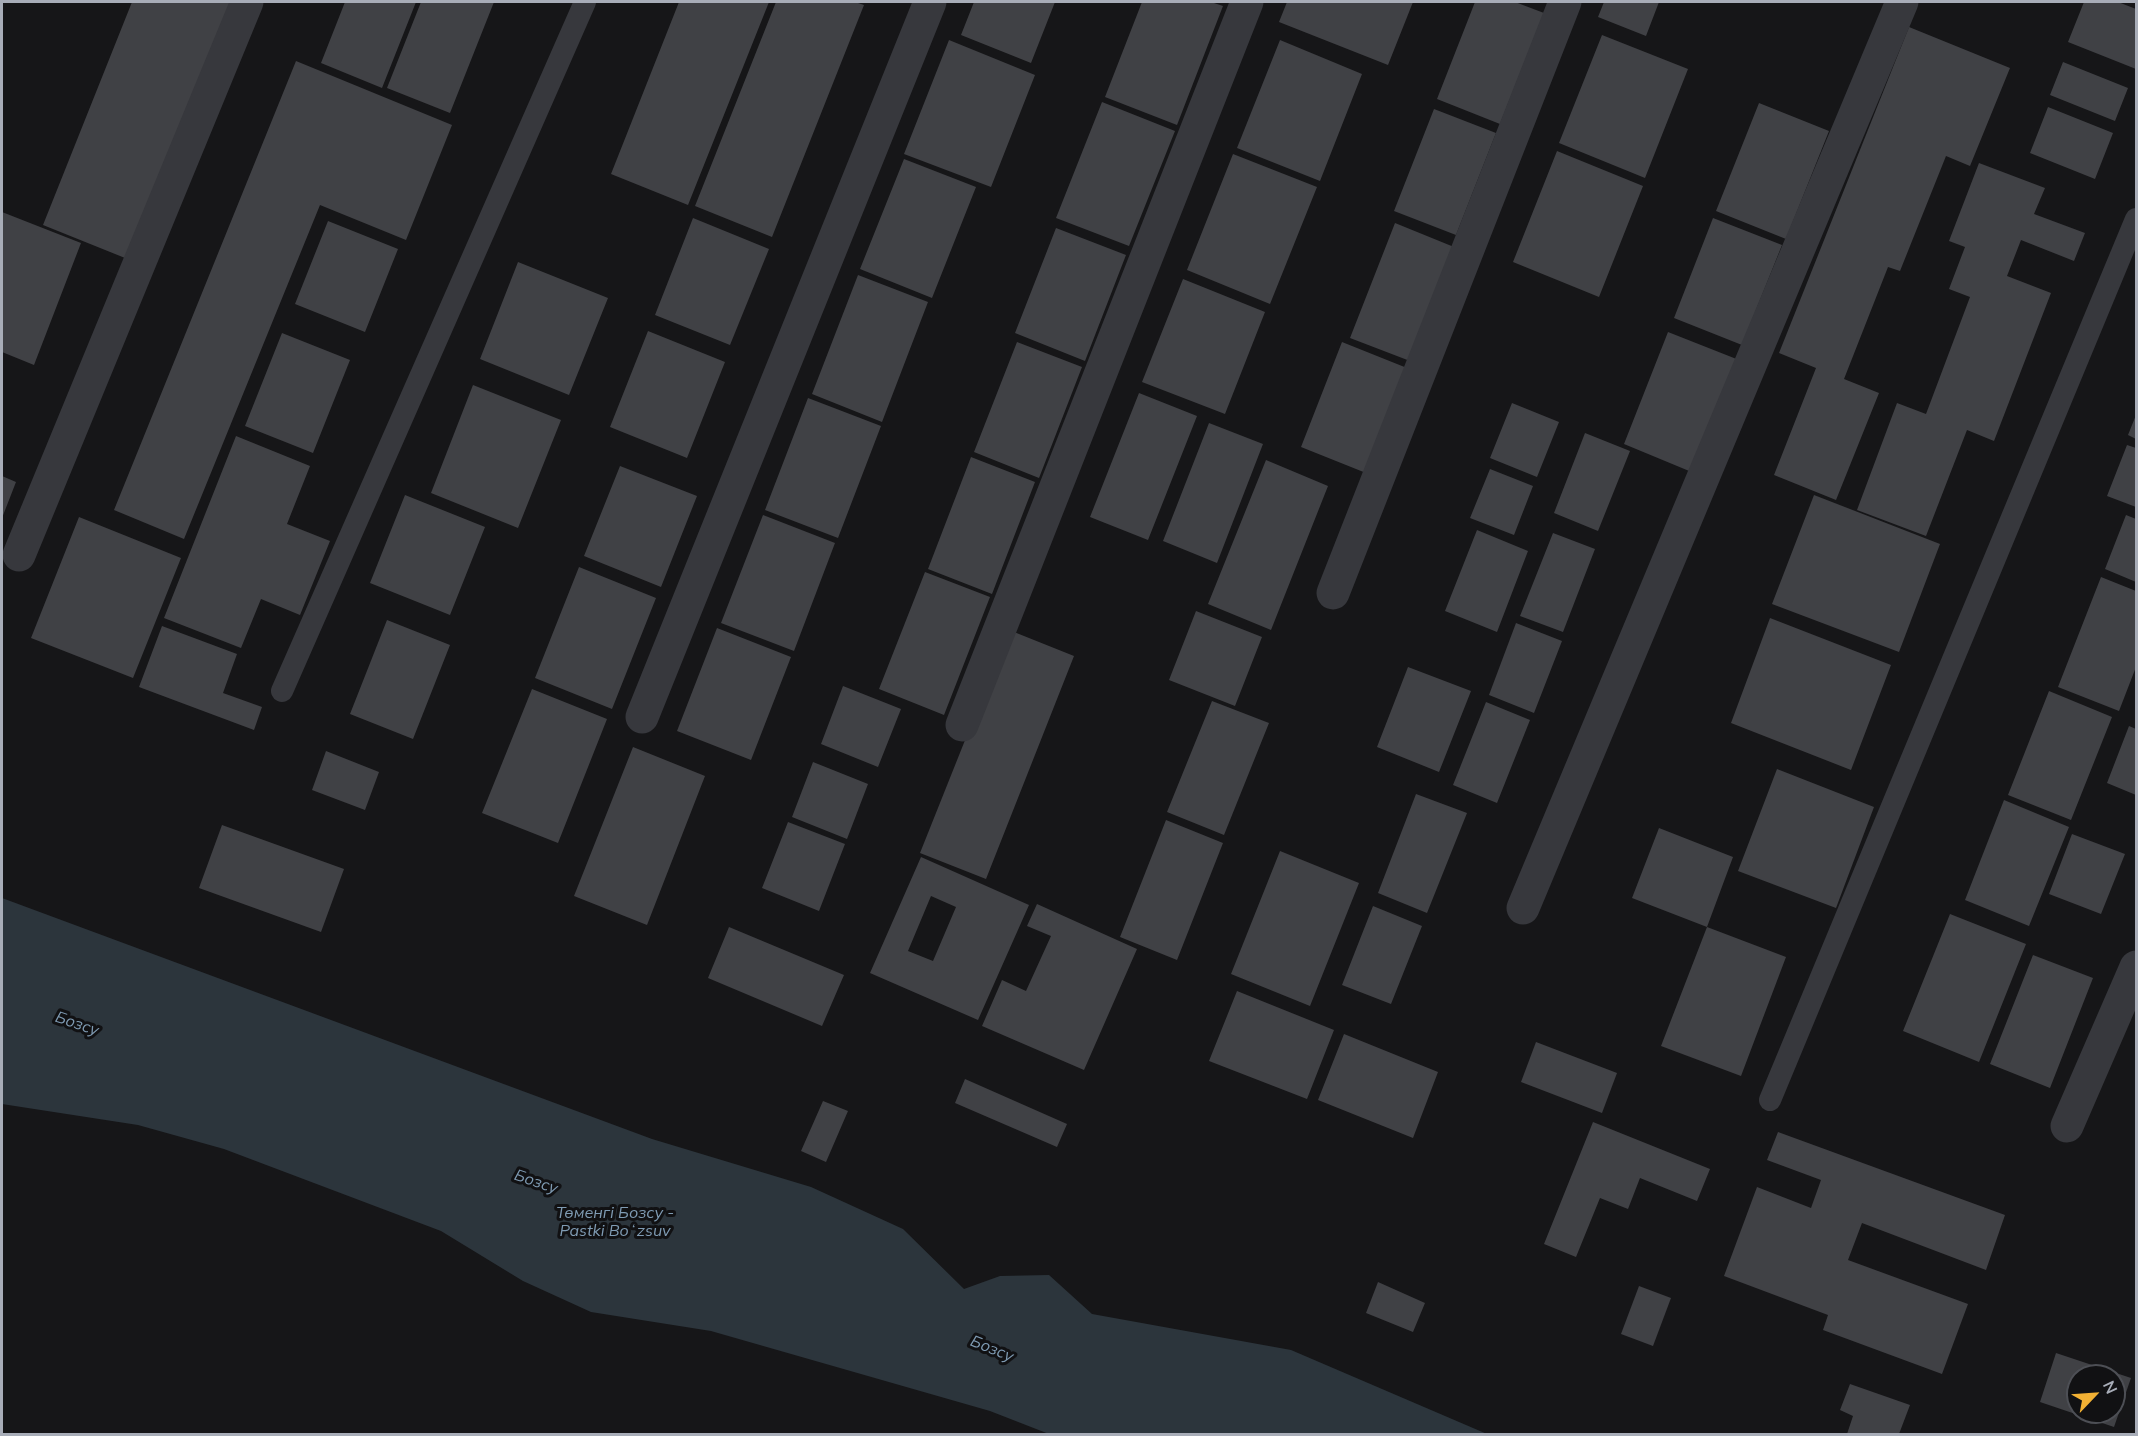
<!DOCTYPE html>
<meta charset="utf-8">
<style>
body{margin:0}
#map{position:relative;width:2138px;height:1436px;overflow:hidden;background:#161618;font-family:Mulish,sans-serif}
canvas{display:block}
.frame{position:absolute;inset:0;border:3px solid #a8adb8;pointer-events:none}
.north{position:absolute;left:2066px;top:1364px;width:60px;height:60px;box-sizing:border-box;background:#111113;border:2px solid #4d4f55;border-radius:50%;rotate:65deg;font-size:16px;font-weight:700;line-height:24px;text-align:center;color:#a8adb8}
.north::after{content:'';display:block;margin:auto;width:21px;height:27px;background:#f2b134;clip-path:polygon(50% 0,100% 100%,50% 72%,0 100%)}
</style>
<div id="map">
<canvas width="2138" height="1436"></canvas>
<div class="frame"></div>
<div class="north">N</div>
</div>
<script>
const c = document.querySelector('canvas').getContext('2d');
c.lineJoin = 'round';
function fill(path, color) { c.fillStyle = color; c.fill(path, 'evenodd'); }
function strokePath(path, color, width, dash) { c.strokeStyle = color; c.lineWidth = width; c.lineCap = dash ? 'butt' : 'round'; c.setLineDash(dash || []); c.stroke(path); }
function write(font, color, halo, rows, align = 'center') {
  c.font = font + ' Mulish,sans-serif'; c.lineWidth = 6; c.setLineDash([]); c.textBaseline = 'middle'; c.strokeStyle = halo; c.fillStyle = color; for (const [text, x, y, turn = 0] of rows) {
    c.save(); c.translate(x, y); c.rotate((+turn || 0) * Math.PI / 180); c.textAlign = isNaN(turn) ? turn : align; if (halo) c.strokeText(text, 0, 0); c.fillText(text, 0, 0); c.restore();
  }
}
const water = new Path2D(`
 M 2,898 L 652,1139 L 811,1187 L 903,1229 L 964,1289 L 1000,1276 L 1049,1275 L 1092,1314 L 1291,1350 L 1487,1434 L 1049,1434 L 990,1411 L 711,1331 L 591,1312 L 523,1281 L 441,1231 L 224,1149 L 138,1125 L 2,1104 Z`);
const building = new Path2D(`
 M 132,2 L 232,2 L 130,260 L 43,225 Z
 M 345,2 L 416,2 L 382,88 L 321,63 Z
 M 421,2 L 494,2 L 450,113 L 387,88 Z
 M 679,2 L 769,2 L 688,205 L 611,174 Z
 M 776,2 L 855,2 L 864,5 L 772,237 L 695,206 Z
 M 974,2 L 1055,2 L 1031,63 L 961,35 Z
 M 1142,2 L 1211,2 L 1223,6 L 1177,125 L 1105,97 Z
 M 1287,2 L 1413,2 L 1388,65 L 1279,22 Z
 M 1475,2 L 1515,2 L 1544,13 L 1500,124 L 1437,99 Z
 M 1604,2 L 1659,2 L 1646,36 L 1598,17 Z
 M 2084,2 L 2118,2 L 2136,9 L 2136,69 L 2068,42 Z
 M 1909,27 L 2010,68 L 1970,166 L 1946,156 L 1900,271 L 1888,267 L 1844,379 L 1879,393 L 1836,500 L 1774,475 L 1816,368 L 1779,353 Z
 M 1602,35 L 1688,69 L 1645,178 L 1559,143 Z
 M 949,40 L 1035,75 L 991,187 L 904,154 Z
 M 1280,40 L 1362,74 L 1320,181 L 1237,148 Z
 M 296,61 L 452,125 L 406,240 L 320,205 L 184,539 L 114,510 Z
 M 2063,62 L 2128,88 L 2115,121 L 2050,95 Z
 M 1102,102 L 1175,131 L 1129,246 L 1056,218 Z
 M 1759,103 L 1829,131 L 1786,239 L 1716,211 Z
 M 2048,107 L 2113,133 L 2095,179 L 2030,153 Z
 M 1434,109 L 1496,133 L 1456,235 L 1394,211 Z
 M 1557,151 L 1643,186 L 1599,297 L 1513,262 Z
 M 1233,154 L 1317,187 L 1270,304 L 1187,270 Z
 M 904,159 L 976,187 L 932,298 L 860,269 Z
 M 1979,163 L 2045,188 L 2034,214 L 2085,233 L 2074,261 L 2021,240 L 2007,276 L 2051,293 L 1994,441 L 1967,430 L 1926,536 L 1857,510 L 1897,403 L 1926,414 L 1970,297 L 1949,289 L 1965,247 L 1949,241 Z
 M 2,212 L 81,243 L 34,365 L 2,352 Z
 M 693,218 L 769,249 L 730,345 L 655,315 Z
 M 1713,218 L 1782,245 L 1742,345 L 1674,318 Z
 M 328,221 L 398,249 L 365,332 L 295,304 Z
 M 1395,223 L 1454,247 L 1410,361 L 1350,338 Z
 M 1056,228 L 1126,255 L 1085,361 L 1015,333 Z
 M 518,262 L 608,298 L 569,395 L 480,359 Z
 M 858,275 L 928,302 L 882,422 L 812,394 Z
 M 1183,279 L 1265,312 L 1225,414 L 1142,382 Z
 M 648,331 L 725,362 L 687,458 L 610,427 Z
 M 1668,332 L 1739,360 L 1694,473 L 1624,444 Z
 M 282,333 L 350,360 L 313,453 L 245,426 Z
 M 1017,342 L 1082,367 L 1039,478 L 974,452 Z
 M 1342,342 L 1407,368 L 1366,473 L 1301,447 Z
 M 473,385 L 561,420 L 518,528 L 431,493 Z
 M 1139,393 L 1197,416 L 1148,540 L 1090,517 Z
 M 808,398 L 881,426 L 838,538 L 765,510 Z
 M 1512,403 L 1559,422 L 1537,477 L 1490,458 Z
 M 2136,415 L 2136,439 L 2128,435 Z
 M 1209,423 L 1263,444 L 1217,563 L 1163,541 Z
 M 1585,433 L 1630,451 L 1598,531 L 1554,513 Z
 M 236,436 L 310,466 L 287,524 L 330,541 L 300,615 L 261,599 L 241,648 L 164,618 Z
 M 2127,445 L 2136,448 L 2136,507 L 2107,496 Z
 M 971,457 L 1035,482 L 992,594 L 928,569 Z
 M 1266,460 L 1328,486 L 1271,630 L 1208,604 Z
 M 620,466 L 697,496 L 661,587 L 584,556 Z
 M 1490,469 L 1533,486 L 1514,535 L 1470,518 Z
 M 2,476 L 16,482 L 2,518 Z
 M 405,495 L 485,527 L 450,615 L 370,583 Z
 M 1814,495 L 1940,544 L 1899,652 L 1772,604 Z
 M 763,515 L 835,543 L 794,651 L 721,623 Z
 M 2126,515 L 2136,519 L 2136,582 L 2105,569 Z
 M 79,517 L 181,558 L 133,678 L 31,638 Z
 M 1477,530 L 1528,551 L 1497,632 L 1445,611 Z
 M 1553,533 L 1595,549 L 1563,632 L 1520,616 Z
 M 579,567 L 656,598 L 612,709 L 535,678 Z
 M 925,572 L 990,597 L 944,715 L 879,689 Z
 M 2101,577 L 2136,591 L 2136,667 L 2119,711 L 2058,687 Z
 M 1196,611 L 1262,637 L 1235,706 L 1169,680 Z
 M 1770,618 L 1891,665 L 1851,770 L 1731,723 Z
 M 387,620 L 450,645 L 413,739 L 350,714 Z
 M 1516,623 L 1562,641 L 1534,713 L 1489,695 Z
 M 162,626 L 237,654 L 223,693 L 262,707 L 254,730 L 139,687 Z
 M 717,628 L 791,657 L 751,760 L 677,731 Z
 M 1009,630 L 1074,656 L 986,879 L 920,853 Z
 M 1408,667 L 1471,691 L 1439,772 L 1377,747 Z
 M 843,686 L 901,709 L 878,767 L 821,744 Z
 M 532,689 L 607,719 L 558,843 L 482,813 Z
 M 2049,691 L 2112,717 L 2071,820 L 2008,795 Z
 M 1212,701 L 1269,723 L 1224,835 L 1167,812 Z
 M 1486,702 L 1530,720 L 1497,803 L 1453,785 Z
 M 2129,726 L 2136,729 L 2136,795 L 2107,783 Z
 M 633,747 L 705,776 L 647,925 L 574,896 Z
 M 326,751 L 379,772 L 365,810 L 312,790 Z
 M 813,762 L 868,784 L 847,839 L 792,817 Z
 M 1777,769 L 1874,807 L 1836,908 L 1738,871 Z
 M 1416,794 L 1467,813 L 1427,913 L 1378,893 Z
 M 2004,800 L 2069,827 L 2029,926 L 1965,900 Z
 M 1166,820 L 1223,843 L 1177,960 L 1120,937 Z
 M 788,822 L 845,844 L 819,911 L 762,888 Z
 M 222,825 L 344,869 L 321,932 L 199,888 Z
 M 1659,828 L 1733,857 L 1707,927 L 1632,898 Z
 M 2072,834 L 2125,854 L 2101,914 L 2049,894 Z
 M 1280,851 L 1359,883 L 1310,1006 L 1231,974 Z
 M 921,857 L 1029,905 L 978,1020 L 870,973 ZM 931,896 L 956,907 L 933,961 L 908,951 Z
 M 1037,904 L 1137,949 L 1084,1070 L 982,1026 L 1002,980 L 1026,991 L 1051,936 L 1027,926 Z
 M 1373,906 L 1422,926 L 1391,1004 L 1342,985 Z
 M 1950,914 L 2026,944 L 1979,1062 L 1903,1031 Z
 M 729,927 L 844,975 L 822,1026 L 708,978 Z
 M 1707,927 L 1786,957 L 1741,1076 L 1661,1046 Z
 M 2033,955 L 2093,978 L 2050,1088 L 1990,1064 Z
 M 1237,991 L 1334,1030 L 1307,1099 L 1209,1061 Z
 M 1344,1034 L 1438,1072 L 1413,1138 L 1318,1100 Z
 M 1536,1042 L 1617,1073 L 1602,1113 L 1521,1082 Z
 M 965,1079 L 1067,1124 L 1057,1147 L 955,1103 Z
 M 823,1101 L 848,1111 L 826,1162 L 801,1151 Z
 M 1593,1122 L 1710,1169 L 1697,1201 L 1640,1178 L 1628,1209 L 1600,1198 L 1576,1257 L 1544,1244 Z
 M 1778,1132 L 2005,1215 L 1986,1270 L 1862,1223 L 1848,1260 L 1968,1304 L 1942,1374 L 1823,1330 L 1828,1315 L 1724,1276 L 1757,1187 L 1811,1208 L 1821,1180 L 1767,1160 Z
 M 1378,1282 L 1425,1303 L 1413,1332 L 1366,1313 Z
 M 1639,1286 L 1671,1298 L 1653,1346 L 1621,1334 Z
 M 2056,1353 L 2131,1378 L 2114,1427 L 2040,1402 ZM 2078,1376 L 2114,1376 L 2114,1412 L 2078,1412 Z
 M 1850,1384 L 1910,1405 L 1899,1434 L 1847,1434 L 1853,1416 L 1840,1410 Z`);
const service = new Path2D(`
 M 282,691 L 585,2
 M 1770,1100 L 2136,219`);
const minor = new Path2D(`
 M 19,555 L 247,2
 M 1333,593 L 1565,2
 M 642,717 L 930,2
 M 962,725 L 1247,2
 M 1523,908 L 1902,2
 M 2067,1126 L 2136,967`);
const waterNames = [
 ["Бозсу",77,1024,19],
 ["Бозсу",536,1182,19],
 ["Төменгі Бозсу -",615,1213],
 ["Pastki Boʻzsuv",615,1231],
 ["Бозсу",992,1349,22]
];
fill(water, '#2c353c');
fill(building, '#404145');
strokePath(service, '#37383d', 22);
strokePath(minor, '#37383d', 33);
write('italic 16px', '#7f9bb3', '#111113', waterNames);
</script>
